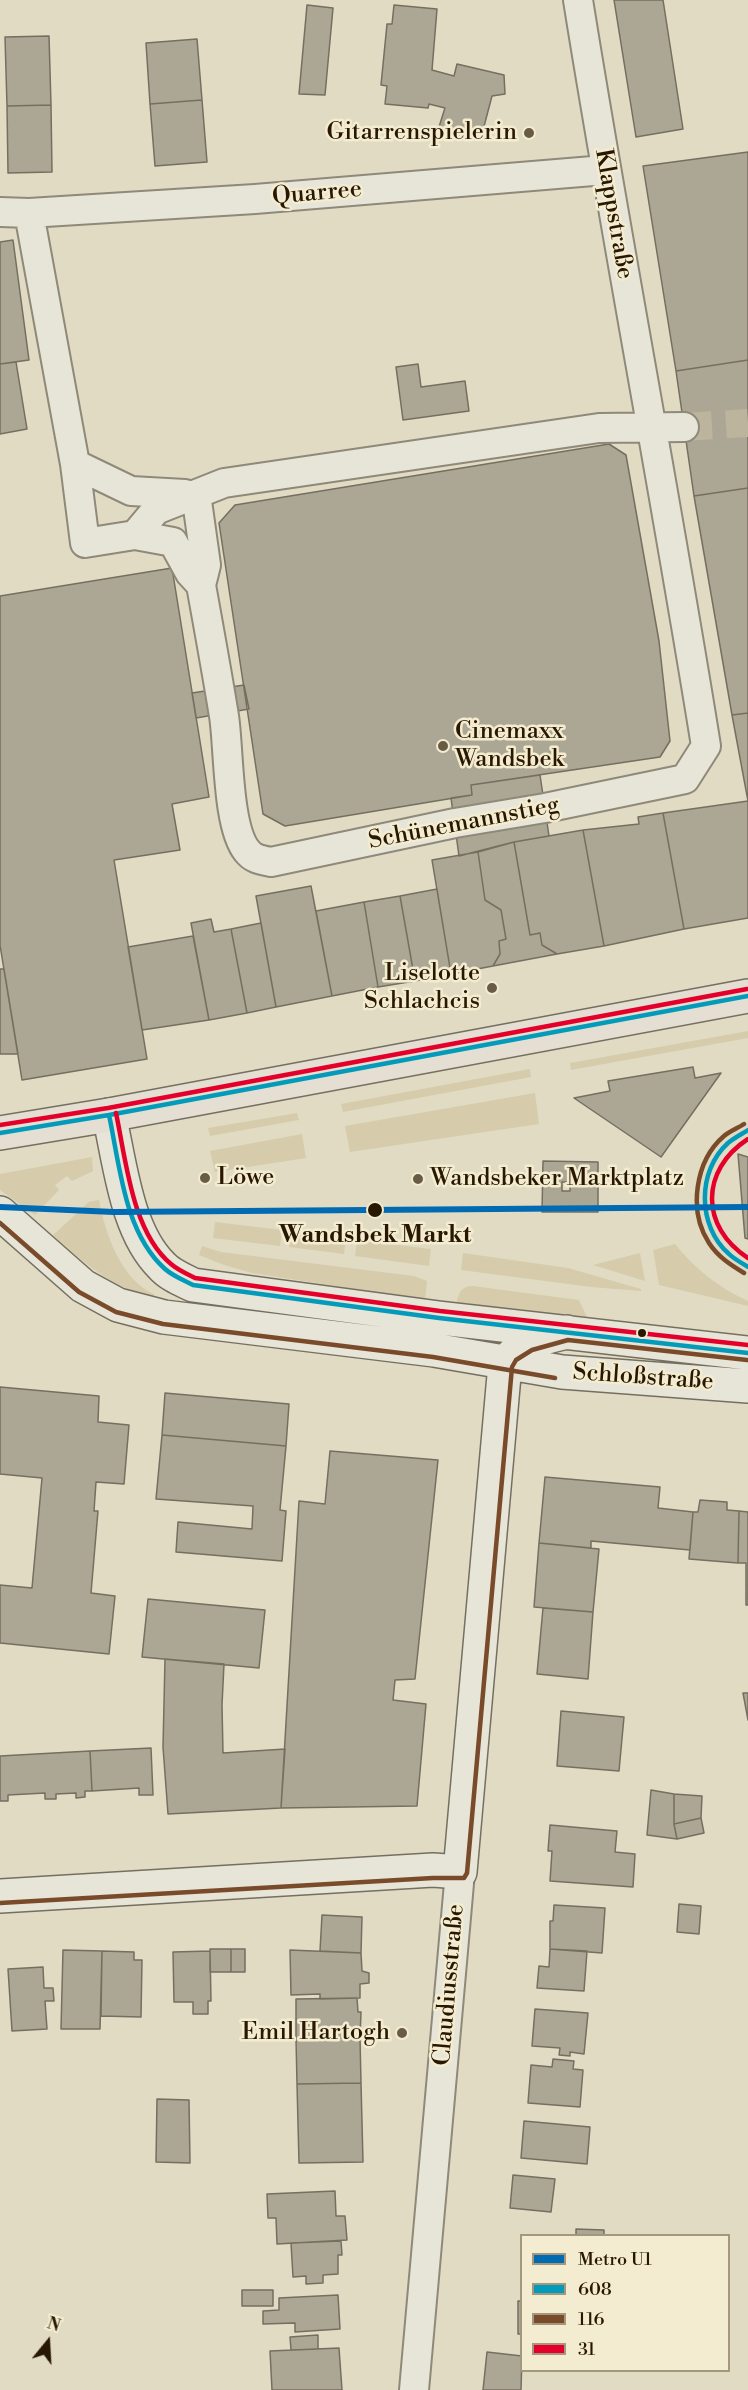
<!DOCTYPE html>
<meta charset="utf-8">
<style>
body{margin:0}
#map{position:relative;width:748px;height:2390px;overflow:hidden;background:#e1dbc4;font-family:"Libre Bodoni",serif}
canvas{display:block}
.legend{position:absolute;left:520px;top:2234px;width:210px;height:138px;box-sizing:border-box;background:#f4ecd0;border:2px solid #a3977d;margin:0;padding:8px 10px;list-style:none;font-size:18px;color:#291801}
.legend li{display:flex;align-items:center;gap:12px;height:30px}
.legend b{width:30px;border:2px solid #a3977d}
.north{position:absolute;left:18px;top:2312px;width:60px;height:60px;-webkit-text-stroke:4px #f4ecd0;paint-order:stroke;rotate:18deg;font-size:16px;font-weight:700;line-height:24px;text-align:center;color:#291801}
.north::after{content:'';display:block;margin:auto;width:21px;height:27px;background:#291801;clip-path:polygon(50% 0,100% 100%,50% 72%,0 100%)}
</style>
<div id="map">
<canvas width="748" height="2390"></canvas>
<ul class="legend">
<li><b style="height:8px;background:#006ab3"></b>Metro U1</li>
<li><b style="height:8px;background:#049aba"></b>608</li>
<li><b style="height:8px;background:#7a4b2a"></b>116</li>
<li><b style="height:8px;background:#e4002b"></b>31</li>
</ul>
<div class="north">N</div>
</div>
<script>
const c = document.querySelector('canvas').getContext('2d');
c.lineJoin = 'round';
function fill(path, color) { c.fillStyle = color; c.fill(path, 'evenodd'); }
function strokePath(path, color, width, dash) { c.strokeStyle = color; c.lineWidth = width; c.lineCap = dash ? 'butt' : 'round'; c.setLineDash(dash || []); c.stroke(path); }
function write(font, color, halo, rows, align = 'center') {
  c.font = font + ' "Libre Bodoni",serif'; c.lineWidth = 5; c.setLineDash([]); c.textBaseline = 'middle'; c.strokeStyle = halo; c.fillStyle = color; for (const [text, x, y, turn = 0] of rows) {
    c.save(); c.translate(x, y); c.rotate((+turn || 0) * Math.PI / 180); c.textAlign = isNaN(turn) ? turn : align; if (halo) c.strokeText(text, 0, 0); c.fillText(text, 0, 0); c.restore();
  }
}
const green = new Path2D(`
 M 748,1031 L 748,1038 L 571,1070 L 570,1063 Z
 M 530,1069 L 531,1077 L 343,1112 L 341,1104 Z
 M 535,1093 L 539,1124 L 350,1152 L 345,1126 Z
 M 297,1113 L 299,1120 L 210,1136 L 208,1128 Z
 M 302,1134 L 306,1158 L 215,1172 L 210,1151 Z
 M 92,1157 L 93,1171 L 72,1181 L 67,1176 L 55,1185 L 59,1190 L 35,1215 L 0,1190 L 0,1174 Z
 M 99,1200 C 105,1233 121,1280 154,1294 L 154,1298 C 113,1288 83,1263 53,1235 L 89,1202 Z
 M 215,1222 L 282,1230 L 280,1246 L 213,1238 Z
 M 291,1232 L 346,1238 L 344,1254 L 289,1247 Z
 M 357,1240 L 431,1249 L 429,1266 L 355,1256 Z
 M 675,1244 C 695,1269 719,1288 748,1301 L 748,1306 L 659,1285 L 653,1250 Z
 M 202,1246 L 221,1252 L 414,1276 L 427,1281 L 425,1300 L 252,1273 L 224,1265 L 199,1255 Z
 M 463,1253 L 568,1268 L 641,1289 L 641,1291 L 591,1287 L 461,1270 Z
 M 640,1253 L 645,1281 L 593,1265 Z
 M 473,1286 L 579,1300 L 588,1319 L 456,1303 C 459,1293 461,1286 473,1286 Z`);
const building = new Path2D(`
 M 614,0 L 663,0 L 683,129 L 636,137 Z
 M 307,5 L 333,8 L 325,95 L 299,94 Z
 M 394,5 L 437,9 L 432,70 L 454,76 L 457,64 L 504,75 L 505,94 L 492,96 L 482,134 L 468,130 L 466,137 L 438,130 L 445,108 L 429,104 L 428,108 L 385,104 L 387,86 L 381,85 L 387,24 L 392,24 Z
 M 49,36 L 51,105 L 7,106 L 5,37 Z
 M 197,39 L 202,100 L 150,104 L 146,43 Z
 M 202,100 L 207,162 L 155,166 L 150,104 Z
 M 51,105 L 52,172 L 8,173 L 7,106 Z
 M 748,152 L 748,360 L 676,371 L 643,166 Z
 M 13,240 L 29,360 L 0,364 L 0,242 Z
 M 748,360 L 748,488 L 694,496 L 676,371 Z
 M 16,362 L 27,429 L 0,434 L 0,364 Z
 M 418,364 L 421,387 L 465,381 L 469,411 L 403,420 L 396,367 Z
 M 609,444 L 626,455 L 659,641 L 670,741 L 660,757 L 471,785 L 472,795 L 285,826 L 263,814 L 219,523 L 235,505 Z
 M 748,488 L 748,713 L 732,715 L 694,496 Z
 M 172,568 L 209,797 L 172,804 L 180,850 L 114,860 L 147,1059 L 22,1080 L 0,945 L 0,596 Z
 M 244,685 L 249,709 L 196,718 L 192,693 Z
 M 748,713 L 748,918 L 684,929 L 663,813 L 748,801 L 732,715 Z
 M 540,775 L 549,836 L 514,842 L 459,856 L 451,798 L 472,795 L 471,785 Z
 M 663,813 L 684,929 L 604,946 L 583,830 L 639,824 L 638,817 Z
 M 583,830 L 604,946 L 557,954 L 542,945 L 540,933 L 530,935 L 514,842 Z
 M 514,842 L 530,935 L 540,933 L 542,945 L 557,954 L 493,966 L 500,954 L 499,941 L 506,939 L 501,910 L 485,900 L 478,852 Z
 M 478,852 L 485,900 L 501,910 L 506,939 L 499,941 L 500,954 L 493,966 L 451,974 L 432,860 Z
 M 311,886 L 332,996 L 276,1007 L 256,896 Z
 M 437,889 L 451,974 L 415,981 L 400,896 Z
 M 400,896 L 415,981 L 378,987 L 364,902 Z
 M 364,902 L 378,987 L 332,996 L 316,911 Z
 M 211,919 L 214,932 L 231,929 L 247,1013 L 209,1020 L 191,923 Z
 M 261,923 L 276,1007 L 247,1013 L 231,929 Z
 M 193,936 L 209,1020 L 142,1030 L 128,947 Z
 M 0,969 L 4,969 L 18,1054 L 0,1054 Z
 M 693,1067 L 695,1078 L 721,1073 L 661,1157 L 574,1098 L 610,1091 L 608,1081 Z
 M 738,1154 L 748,1157 L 748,1239 L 745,1238 Z
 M 543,1161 L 598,1162 L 598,1212 L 542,1212 Z
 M 562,1182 L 570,1182 L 570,1191 L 562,1191 Z
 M 0,1387 L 99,1396 L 98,1422 L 129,1425 L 124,1484 L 96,1482 L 94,1511 L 98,1511 L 91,1593 L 115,1596 L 109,1654 L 0,1643 L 0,1585 L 32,1588 L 42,1478 L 0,1474 Z
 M 165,1393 L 289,1404 L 286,1446 L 162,1435 Z
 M 162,1435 L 286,1446 L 280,1510 L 286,1511 L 282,1561 L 176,1552 L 178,1522 L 252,1529 L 253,1506 L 156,1499 Z
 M 330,1451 L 438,1460 L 415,1679 L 395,1680 L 393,1700 L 426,1704 L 417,1806 L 281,1808 L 299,1501 L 325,1504 Z
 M 545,1477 L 660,1487 L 658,1508 L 693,1512 L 690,1550 L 591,1541 L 591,1548 L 539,1543 Z
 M 700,1500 L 727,1502 L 727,1510 L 739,1511 L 738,1563 L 689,1559 L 693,1512 L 698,1512 Z
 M 739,1511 L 748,1512 L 748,1605 L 746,1605 L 746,1563 L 738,1563 Z
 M 539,1543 L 599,1549 L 593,1612 L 534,1607 Z
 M 148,1599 L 265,1610 L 259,1668 L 142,1657 Z
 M 543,1608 L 593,1612 L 588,1679 L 537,1674 Z
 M 165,1659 L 224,1664 L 222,1705 L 223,1753 L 285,1749 L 281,1808 L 168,1814 L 163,1747 Z
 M 743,1693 L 748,1693 L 748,1720 Z
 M 561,1711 L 624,1717 L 619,1771 L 557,1766 Z
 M 151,1748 L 153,1795 L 139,1795 L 139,1788 L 92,1791 L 90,1751 Z
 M 90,1751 L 92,1791 L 85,1791 L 85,1797 L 76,1798 L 76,1793 L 56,1794 L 56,1799 L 45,1799 L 45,1793 L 8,1795 L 8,1801 L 0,1801 L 0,1756 Z
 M 651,1790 L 674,1794 L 674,1824 L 677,1839 L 647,1835 Z
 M 674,1794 L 702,1796 L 701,1818 L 674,1824 Z
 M 701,1818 L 704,1833 L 677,1839 L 674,1824 Z
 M 550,1825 L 617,1831 L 615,1852 L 635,1854 L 633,1887 L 550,1881 L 552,1851 L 548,1851 Z
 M 679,1904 L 701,1906 L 699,1934 L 677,1932 Z
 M 554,1905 L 605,1908 L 602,1953 L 550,1949 L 550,1921 L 553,1921 Z
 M 322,1915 L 362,1917 L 361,1953 L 320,1951 Z
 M 210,1949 L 231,1949 L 231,1972 L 210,1972 Z
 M 231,1949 L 245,1949 L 245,1972 L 231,1972 Z
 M 550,1949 L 587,1951 L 584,1991 L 537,1988 L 539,1966 L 549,1967 Z
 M 63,1950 L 102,1951 L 100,2029 L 61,2029 Z
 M 290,1950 L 361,1953 L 362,1971 L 369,1973 L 369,1983 L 360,1984 L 360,1998 L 320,1999 L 320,1994 L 291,1995 Z
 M 102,1951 L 134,1952 L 134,1960 L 142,1960 L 141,2017 L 101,2016 Z
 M 210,1951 L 211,2001 L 208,2001 L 208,2014 L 193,2014 L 193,2002 L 174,2002 L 173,1952 Z
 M 43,1967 L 44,1988 L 53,1988 L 54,2001 L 45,2001 L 47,2029 L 12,2031 L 8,1969 Z
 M 357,1998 L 358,2012 L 361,2012 L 360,2038 L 296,2039 L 296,1999 Z
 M 535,2009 L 588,2013 L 584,2054 L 570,2052 L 570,2056 L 559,2055 L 560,2048 L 532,2046 Z
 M 360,2038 L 361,2083 L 297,2084 L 296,2039 Z
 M 553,2059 L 574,2061 L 573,2069 L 583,2070 L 580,2107 L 528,2103 L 531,2065 L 552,2067 Z
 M 361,2083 L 363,2162 L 299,2163 L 297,2084 Z
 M 157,2099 L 189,2100 L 190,2163 L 156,2162 Z
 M 524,2121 L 590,2127 L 587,2164 L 521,2158 Z
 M 513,2175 L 555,2179 L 551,2212 L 510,2208 Z
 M 335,2191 L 336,2216 L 345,2216 L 347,2240 L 277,2244 L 276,2218 L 268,2218 L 267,2194 Z
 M 576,2229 L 604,2230 L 604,2236 L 576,2236 Z
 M 341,2241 L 342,2255 L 338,2255 L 338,2274 L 323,2275 L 323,2283 L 306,2284 L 306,2276 L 293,2277 L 291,2243 Z
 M 242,2290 L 273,2290 L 273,2306 L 242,2306 Z
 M 338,2295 L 340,2329 L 295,2332 L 295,2323 L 263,2324 L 263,2311 L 279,2310 L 279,2298 Z
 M 518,2301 L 522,2301 L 522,2334 L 518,2334 Z
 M 318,2335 L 318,2349 L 291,2350 L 290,2337 Z
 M 339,2348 L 342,2390 L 272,2390 L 270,2351 Z
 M 487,2352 L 522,2356 L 521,2390 L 483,2390 Z`);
const streetTunnel = new Path2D(`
 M 684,427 L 748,423`);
const street = new Path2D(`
 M 0,212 L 29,213 L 255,199 L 605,170
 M 29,213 L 75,464 L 85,543 L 135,535 L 156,510 L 224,483 L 599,428 L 684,427
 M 75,464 L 131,491 L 185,494
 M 196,494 L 206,565 L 201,585 C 209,629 217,673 224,716 C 229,748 227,827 247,851 C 253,859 261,860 271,862 L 455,823 L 545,808 L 685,779 L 706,746 C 666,497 618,249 578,0
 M 135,535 L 173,542 L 190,573 L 201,585
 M 414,2390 L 460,1872`);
const secondary = new Path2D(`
 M 109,1115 C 120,1162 126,1231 162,1266 C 170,1275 183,1280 193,1285 L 439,1318 L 748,1353
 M 0,1213 L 83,1286 L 118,1305 L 164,1317 L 434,1350 L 562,1372 L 748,1386
 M 0,1896 L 433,1870 L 460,1872 L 505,1364 C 520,1342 542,1338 567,1332`);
const primary = new Path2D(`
 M 0,1133 L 109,1115 L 748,996`);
const bus1 = new Path2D(`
 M 109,1115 C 120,1166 124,1232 165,1269 C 173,1276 183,1280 193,1285 L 439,1318 L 748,1353
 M 748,1130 C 742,1134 734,1138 728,1143 C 697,1171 697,1226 729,1254 C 734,1259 742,1263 748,1267
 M 0,1133 L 109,1115 L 748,996`);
const bus2 = new Path2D(`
 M 0,1223 L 79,1292 L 116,1312 L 163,1324 L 433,1357 L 555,1378
 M 744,1273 C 731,1265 718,1257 709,1243 C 688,1211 695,1161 724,1136 C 730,1131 738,1128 744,1124
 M 0,1903 L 433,1878 L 464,1878 L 467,1873 L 512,1367 L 516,1360 L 532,1350 L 568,1340 L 747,1360`);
const bus3 = new Path2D(`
 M 116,1113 C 126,1160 132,1232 171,1264 C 178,1270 187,1274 195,1278 L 440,1311 L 748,1345
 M 0,1125 L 108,1108 L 747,989
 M 748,1139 C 700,1170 700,1227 748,1258`);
const metro1 = new Path2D(`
 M 0,1207 L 114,1212 L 748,1207`);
const markers = [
 [529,133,6,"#695c45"],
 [443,746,6,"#695c45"],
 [492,988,6,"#695c45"],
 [205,1178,6,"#695c45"],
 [418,1179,6,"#695c45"],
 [375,1210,8,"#291801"],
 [642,1333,5,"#291801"],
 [402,2033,6,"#695c45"]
];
const poiNames = [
 ["Gitarrenspielerin",517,133],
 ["Cinemaxx",455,732,"left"],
 ["Wandsbek",455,760,"left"],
 ["Liselotte",480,974],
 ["Schlachcis",480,1002],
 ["Löwe",217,1178,"left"],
 ["Wandsbeker Marktplatz",430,1179,"left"],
 ["Emil Hartogh",390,2033]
];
const streetNames = [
 ["Quarree",317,194,-5],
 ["Klappstraße",613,214,80],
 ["Schünemannstieg",464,824,-11],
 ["Schloßstraße",643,1378,4],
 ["Claudiusstraße",450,1985,-85]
];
const stopNames = [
 ["Wandsbek Markt",375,1236]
];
fill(green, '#d6ccac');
fill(building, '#aca695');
strokePath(building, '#756f60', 1.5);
strokePath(streetTunnel, '#bcb49d', 28, [28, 14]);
strokePath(street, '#8f8979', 32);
strokePath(secondary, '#756f60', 36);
strokePath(primary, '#756f60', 36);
strokePath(street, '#e7e4d8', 28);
strokePath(secondary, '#e7e4d8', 33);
strokePath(primary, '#e4dfd2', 33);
strokePath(bus1, '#049aba', 4.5);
strokePath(bus2, '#7a4b2a', 4.5);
strokePath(bus3, '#e4002b', 4.5);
strokePath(metro1, '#006ab3', 6);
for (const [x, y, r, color] of markers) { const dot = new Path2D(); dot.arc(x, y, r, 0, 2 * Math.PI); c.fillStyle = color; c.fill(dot); strokePath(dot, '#f4ecd0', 2); }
write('24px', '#291801', '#f4ecd0', poiNames, 'right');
write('24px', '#291801', '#f4ecd0', streetNames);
write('bold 24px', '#291801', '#f4ecd0', stopNames);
</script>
